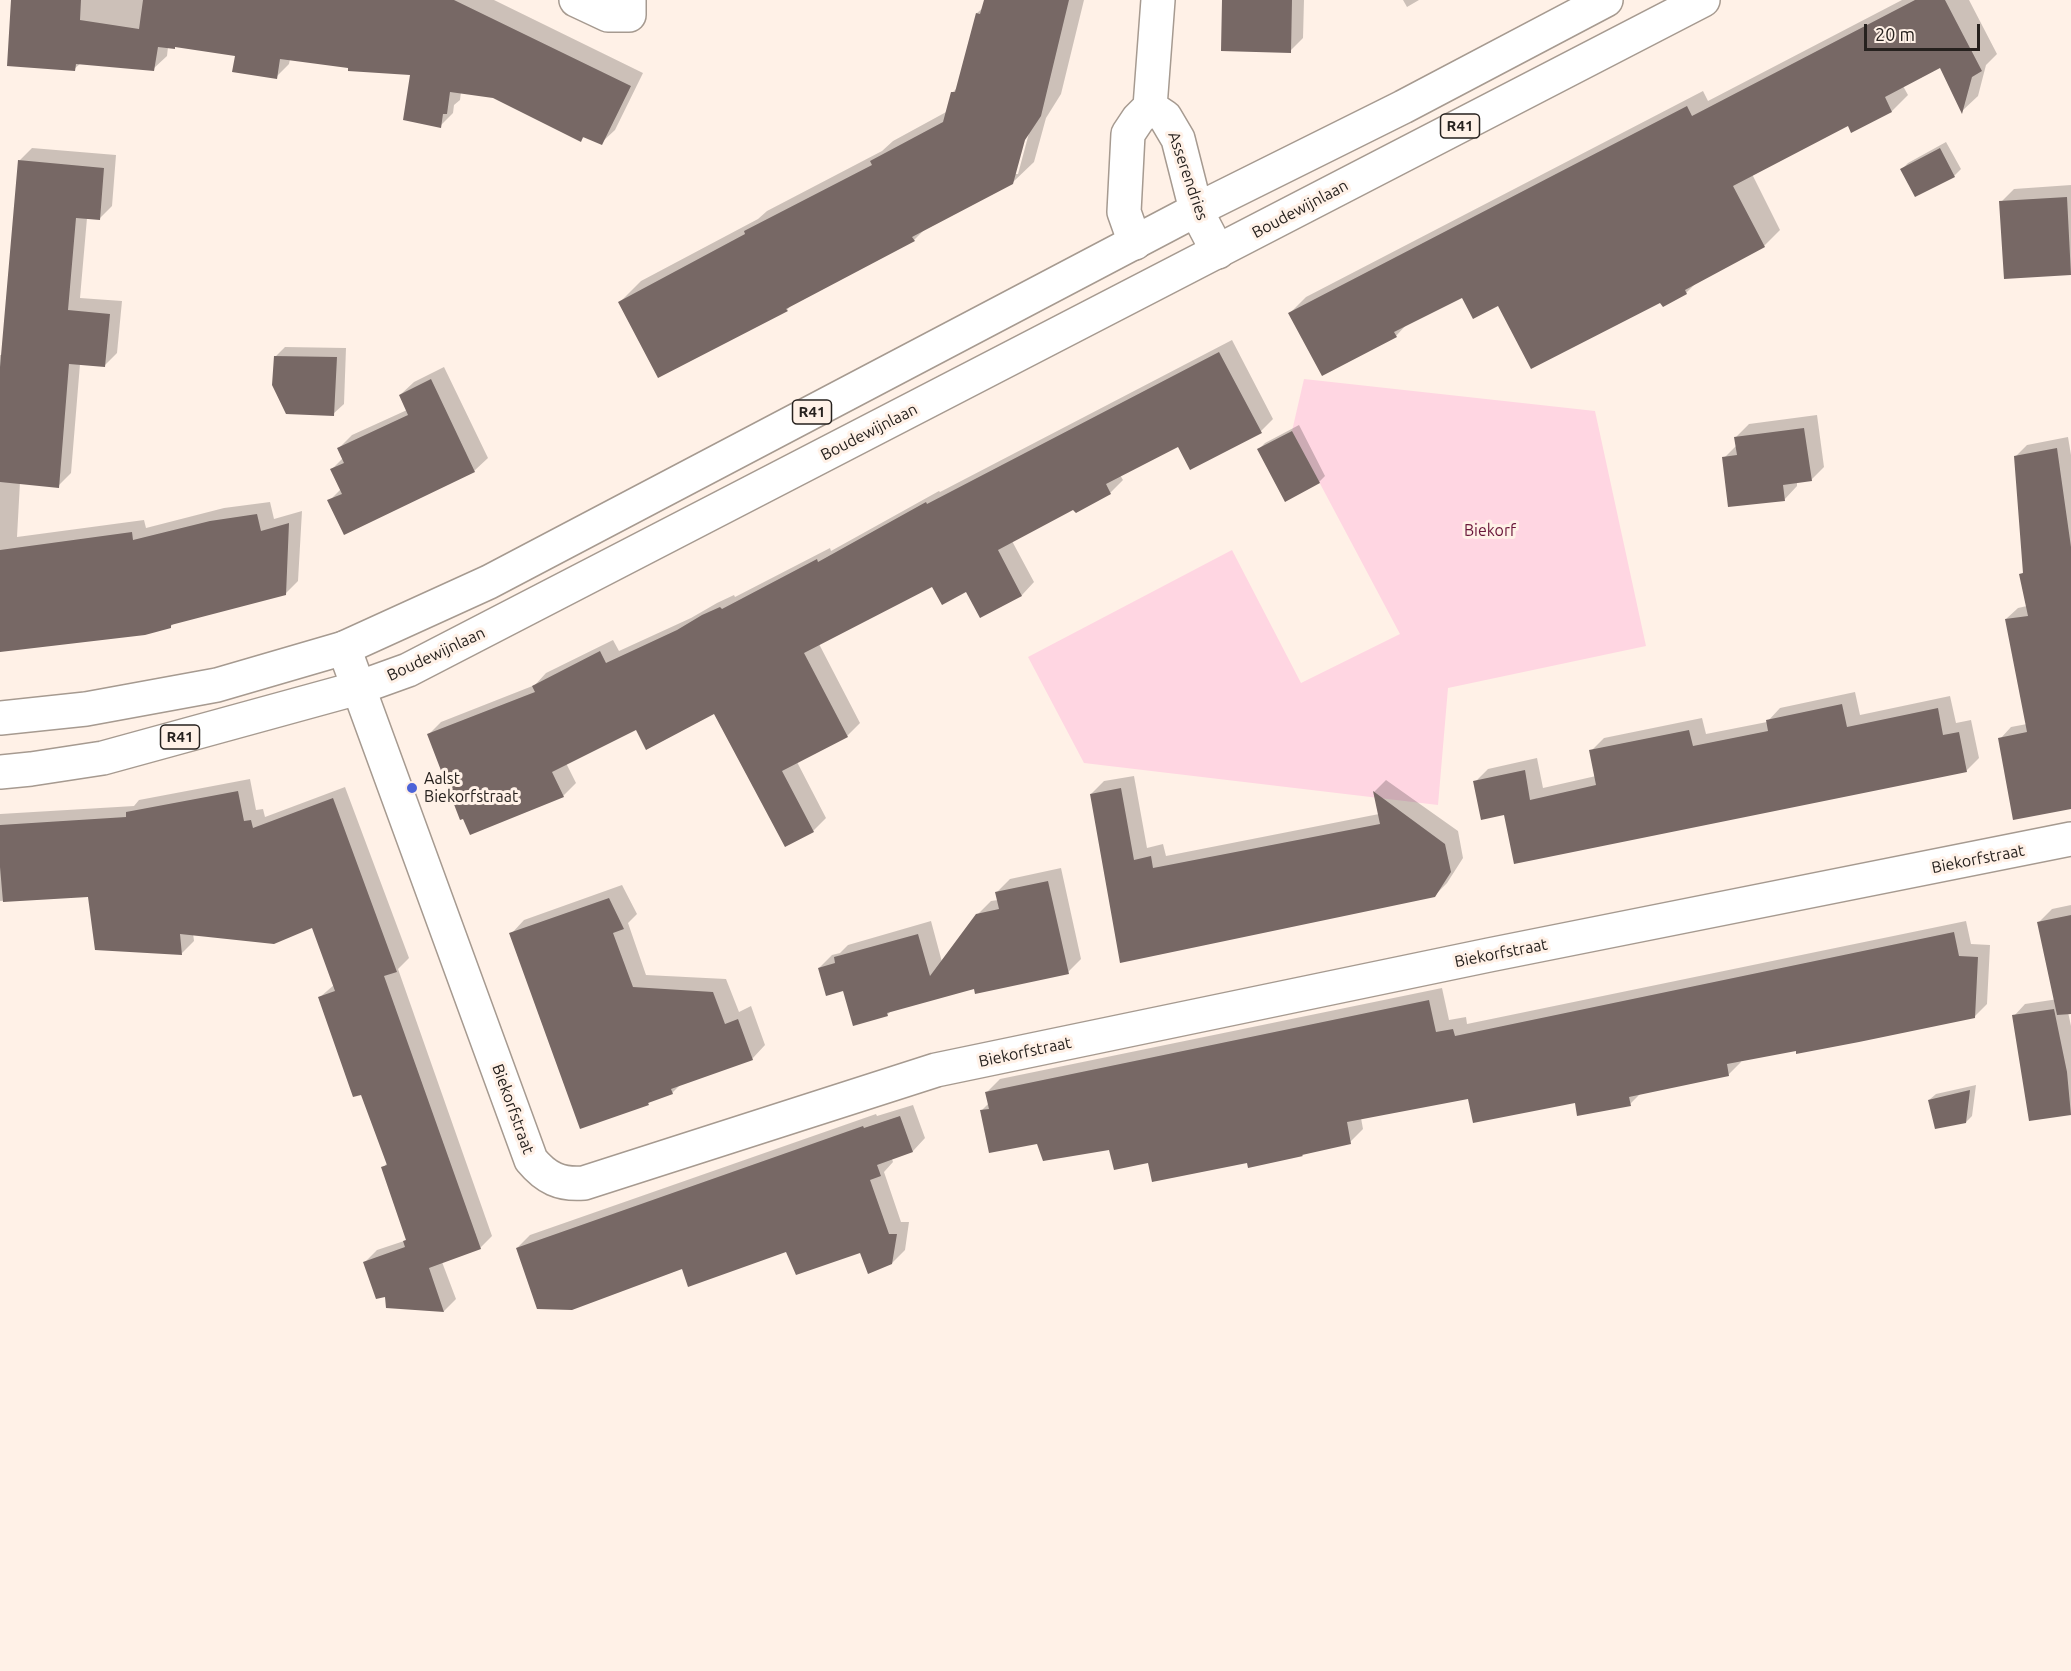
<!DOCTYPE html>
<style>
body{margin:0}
#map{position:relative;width:2071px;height:1671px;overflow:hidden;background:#fff1e7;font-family:Ubuntu,sans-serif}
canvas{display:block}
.scale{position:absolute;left:1864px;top:24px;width:116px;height:27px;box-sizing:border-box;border:3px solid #26211e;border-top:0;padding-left:8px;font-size:18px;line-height:21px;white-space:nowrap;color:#26211e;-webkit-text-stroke:4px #fff1e7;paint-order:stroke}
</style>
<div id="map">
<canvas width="2071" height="1671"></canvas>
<div class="scale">20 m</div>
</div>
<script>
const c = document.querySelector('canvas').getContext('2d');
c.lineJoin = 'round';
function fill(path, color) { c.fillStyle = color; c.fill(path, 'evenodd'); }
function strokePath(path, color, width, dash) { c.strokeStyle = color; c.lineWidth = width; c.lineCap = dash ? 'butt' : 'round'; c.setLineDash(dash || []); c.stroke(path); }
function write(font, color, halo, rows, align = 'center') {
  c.font = font + ' Ubuntu,sans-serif'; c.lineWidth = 6; c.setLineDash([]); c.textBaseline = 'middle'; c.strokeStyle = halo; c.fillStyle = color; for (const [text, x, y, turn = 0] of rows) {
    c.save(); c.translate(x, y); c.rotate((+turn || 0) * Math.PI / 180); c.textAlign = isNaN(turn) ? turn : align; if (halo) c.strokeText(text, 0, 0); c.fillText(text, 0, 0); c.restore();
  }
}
const green = new Path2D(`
 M 1304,379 L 1595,411 L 1646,646 L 1448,688 L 1438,805 L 1084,763 L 1028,657 L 1232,550 L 1301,683 L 1400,634 L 1292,431 Z`);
const shadow = new Path2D(`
 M 13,0 L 494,0 L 643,73 L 615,130 L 601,143 L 585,136 L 581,140 L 494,97 L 461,92 L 460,100 L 454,105 L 453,113 L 440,126 L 412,74 L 290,59 L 289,64 L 276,77 L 236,54 L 176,46 L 168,47 L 167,56 L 153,69 L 81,63 L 74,69 Z
 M 986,0 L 1084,0 L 1061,94 L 1046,118 L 1034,162 L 1012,183 L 925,229 L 914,240 L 793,303 L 787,310 L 659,376 L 620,302 L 641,281 L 758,219 L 767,211 L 882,151 L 893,141 L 948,111 L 952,93 L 958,87 L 977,13 L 984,7 ZM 1026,132 L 1029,133 L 1018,174 L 1015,174 Z
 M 1223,0 L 1304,0 L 1303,38 L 1290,51 Z
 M 1403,0 L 1419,0 L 1407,7 Z
 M 1902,0 L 1969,0 L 1997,54 L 1986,65 L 1978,96 L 1962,111 L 1940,66 L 1903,86 L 1908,95 L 1892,111 L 1852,131 L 1848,124 L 1752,174 L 1780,230 L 1764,246 L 1698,281 L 1686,293 L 1660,301 L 1499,304 L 1462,296 L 1408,323 L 1396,336 L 1290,313 L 1306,297 L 1703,91 L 1708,101 Z
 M 1946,142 L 1961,169 L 1954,176 L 1915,195 L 1902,169 L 1908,163 Z
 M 32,148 L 116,155 L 112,206 L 99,219 L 87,218 L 80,298 L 122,301 L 117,353 L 104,366 L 80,364 L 71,473 L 58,486 L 20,482 L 17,537 L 144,520 L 146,528 L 224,508 L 270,502 L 274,519 L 302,511 L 298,581 L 285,594 L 175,622 L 170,627 L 0,651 L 0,355 L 3,355 L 19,161 Z
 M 2071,185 L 2071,273 L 2005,277 L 2001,202 L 2014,189 Z
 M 1232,340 L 1273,419 L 1261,431 L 1178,445 L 1120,475 L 1123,480 L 1110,493 L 1074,508 L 1012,541 L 1034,582 L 1022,595 L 981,616 L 967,590 L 933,585 L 819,644 L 860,723 L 847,736 L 797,762 L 826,818 L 813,831 L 785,845 L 714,712 L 637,728 L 566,763 L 576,783 L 563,796 L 428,735 L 441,722 L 535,685 L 546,673 L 613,640 L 619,651 L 691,618 L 717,603 L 734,595 L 735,597 L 830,548 L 831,551 L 939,491 L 940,492 Z
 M 285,347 L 346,348 L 344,404 L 333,414 L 275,357 Z
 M 444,367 L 488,458 L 474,471 L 345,533 L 329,501 L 341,489 L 332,469 L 343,458 L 339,448 L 352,435 L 407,410 L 400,395 L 414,382 Z
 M 1817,415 L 1824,467 L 1811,480 L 1797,482 L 1797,486 L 1784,500 L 1724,458 L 1737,445 L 1736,437 L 1749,424 Z
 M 1299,425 L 1325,476 L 1319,482 L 1259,449 L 1265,443 Z
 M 2068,437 L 2071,455 L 2071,807 L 2000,739 L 2011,727 L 2027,724 L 2006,619 L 2018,608 L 2027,606 L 2021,575 L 2024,571 L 2015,457 L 2027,445 Z
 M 1855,692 L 1860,715 L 1950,696 L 1956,723 L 1971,720 L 1979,758 L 1966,771 L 1505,813 L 1475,782 L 1488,769 L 1537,758 L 1543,788 L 1596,776 L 1591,751 L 1604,738 L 1702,718 L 1706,734 L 1767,722 L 1780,708 Z
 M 1134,776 L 1147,848 L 1163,844 L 1166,856 L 1379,814 L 1374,792 L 1386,780 L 1458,831 L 1463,858 L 1447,883 L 1434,896 L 1121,961 L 1091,794 L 1104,781 Z
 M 250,779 L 256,810 L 263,809 L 265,817 L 345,787 L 409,958 L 398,969 L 492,1236 L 480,1248 L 442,1262 L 456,1299 L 444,1311 L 387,1307 L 386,1295 L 365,1262 L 377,1250 L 407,1240 L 383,1168 L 387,1163 L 362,1093 L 320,997 L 334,985 L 313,926 L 193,933 L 194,941 L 182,953 L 90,895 L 0,901 L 0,814 L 134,806 L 139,800 Z
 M 1061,868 L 1081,959 L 1068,972 L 975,987 L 891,1011 L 887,1015 L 844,989 L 819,968 L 832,955 L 840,953 L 848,945 L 931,921 L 942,962 L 977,915 L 991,901 L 998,900 L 997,892 L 1010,879 Z
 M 622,885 L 637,914 L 628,923 L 646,975 L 726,979 L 739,1012 L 751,1006 L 765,1045 L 752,1059 L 681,1084 L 672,1093 L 651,1100 L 648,1104 L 511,934 L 524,920 Z
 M 2071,905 L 2071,994 L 2039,922 L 2052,909 Z
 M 1966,921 L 1971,944 L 1990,945 L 1987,1004 L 1974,1017 L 1740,1060 L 1741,1062 L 1728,1075 L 1642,1092 L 1630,1104 L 1469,1097 L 1361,1118 L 1363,1129 L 1350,1142 L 1149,1161 L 1111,1148 L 1038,1142 L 982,1110 L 989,1103 L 987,1092 L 1000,1079 L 1442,988 L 1449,1020 L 1466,1017 L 1467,1024 Z
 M 2065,998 L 2071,1026 L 2071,1114 L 2031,1120 L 2014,1016 L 2025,1004 Z
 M 1976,1085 L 1972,1116 L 1966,1122 L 1929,1100 L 1936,1094 Z
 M 913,1105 L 925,1138 L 913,1151 L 892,1159 L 893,1162 L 884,1172 L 901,1222 L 909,1222 L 905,1250 L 892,1263 L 861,1251 L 787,1250 L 683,1267 L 517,1248 L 530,1235 L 876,1114 L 877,1116 Z`);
const building = new Path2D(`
 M 11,0 L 81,0 L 80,20 L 139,29 L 143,0 L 454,0 L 631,86 L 602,145 L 583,137 L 581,142 L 493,98 L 450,92 L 447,114 L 443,114 L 441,128 L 403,120 L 410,75 L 348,71 L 348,68 L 280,59 L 277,79 L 232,72 L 235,56 L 175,47 L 175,49 L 158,47 L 154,71 L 76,64 L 75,71 L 7,66 Z
 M 984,0 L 1069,0 L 1041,116 L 1025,140 L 1013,184 L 912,237 L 915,241 L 786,309 L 788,311 L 658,378 L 618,302 L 745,234 L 744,231 L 872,165 L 870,161 L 943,122 L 951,92 L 955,92 L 976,13 L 980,14 Z
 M 1222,0 L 1292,0 L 1291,53 L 1221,51 Z
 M 1915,0 L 1945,0 L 1982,71 L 1972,77 L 1962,114 L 1940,68 L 1885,97 L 1892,112 L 1851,133 L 1848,126 L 1733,186 L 1765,247 L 1685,290 L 1687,294 L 1663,307 L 1660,303 L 1531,369 L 1498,306 L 1473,319 L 1462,298 L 1394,332 L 1397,337 L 1322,376 L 1288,313 L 1687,106 L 1692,116 Z
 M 1940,148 L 1955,177 L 1915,197 L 1900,169 Z
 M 18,160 L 104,168 L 100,220 L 76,218 L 68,310 L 110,314 L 105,367 L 69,364 L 59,488 L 0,482 L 0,367 Z
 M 2067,197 L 2071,275 L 2004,279 L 1999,201 Z
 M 1219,352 L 1262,433 L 1190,470 L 1178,447 L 1106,484 L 1111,494 L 1076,513 L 1073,510 L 998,550 L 1022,596 L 980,618 L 966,592 L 942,605 L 932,587 L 804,653 L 848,737 L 782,771 L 814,832 L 785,847 L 714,714 L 646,750 L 636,730 L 552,772 L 564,797 L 470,835 L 463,819 L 460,820 L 427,734 L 535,692 L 532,686 L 600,651 L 606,663 L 677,630 L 702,615 L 720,607 L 722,609 L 817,559 L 818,562 L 926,502 L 927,504 Z
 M 274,356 L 337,357 L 334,416 L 286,414 L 272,385 Z
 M 431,379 L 475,472 L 344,535 L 327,500 L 342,494 L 330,469 L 344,463 L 337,448 L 408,415 L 399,395 Z
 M 1804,428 L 1812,481 L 1783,485 L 1785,501 L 1728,507 L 1722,457 L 1737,455 L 1734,437 Z
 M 1292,431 L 1320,483 L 1285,502 L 1257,449 Z
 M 2057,448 L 2071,547 L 2071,809 L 2013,820 L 1998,738 L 2027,732 L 2005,619 L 2028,616 L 2019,574 L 2023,573 L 2014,456 Z
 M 257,514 L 261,531 L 289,523 L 286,595 L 171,625 L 171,628 L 145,635 L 0,652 L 0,550 L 132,532 L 133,540 L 210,521 Z
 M 1842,704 L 1847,727 L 1938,708 L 1943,735 L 1959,732 L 1967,772 L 1514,864 L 1504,815 L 1481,820 L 1473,781 L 1525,770 L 1530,800 L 1596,785 L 1589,750 L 1689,730 L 1693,746 L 1768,731 L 1766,720 Z
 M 1121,788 L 1134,860 L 1151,856 L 1153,868 L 1380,824 L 1373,791 L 1445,844 L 1451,872 L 1435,897 L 1120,963 L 1090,794 Z
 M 238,791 L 244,821 L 251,820 L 253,828 L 333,798 L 397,972 L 384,976 L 481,1249 L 429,1268 L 444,1312 L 386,1308 L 385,1297 L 376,1299 L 363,1262 L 405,1247 L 403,1241 L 406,1240 L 381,1167 L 387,1165 L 361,1095 L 353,1097 L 318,997 L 335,991 L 312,928 L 274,944 L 180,934 L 182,955 L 95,950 L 88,897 L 3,902 L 0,867 L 0,825 L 126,817 L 126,812 Z
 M 1048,881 L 1069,974 L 975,994 L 974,989 L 887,1013 L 888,1016 L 853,1026 L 843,991 L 826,996 L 818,968 L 835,963 L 834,957 L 918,934 L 930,976 L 976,914 L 999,909 L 995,892 Z
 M 609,898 L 624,929 L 613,933 L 633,987 L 713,992 L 725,1024 L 738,1019 L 753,1060 L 671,1089 L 673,1094 L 648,1103 L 649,1105 L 580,1129 L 509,933 Z
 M 2071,915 L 2071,1014 L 2057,1015 L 2037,922 Z
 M 1954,932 L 1959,956 L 1978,957 L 1975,1018 L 1859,1042 L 1796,1054 L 1796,1051 L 1727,1064 L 1729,1076 L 1629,1097 L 1631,1106 L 1577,1116 L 1575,1103 L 1473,1123 L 1468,1099 L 1347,1122 L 1351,1144 L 1302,1155 L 1303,1156 L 1248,1168 L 1247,1163 L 1152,1182 L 1148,1163 L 1114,1170 L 1109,1150 L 1043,1161 L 1037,1144 L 989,1153 L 980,1110 L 989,1109 L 985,1092 L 1429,1000 L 1436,1032 L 1453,1029 L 1455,1036 Z
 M 2054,1009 L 2067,1072 L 2071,1115 L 2029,1121 L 2012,1015 Z
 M 1970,1090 L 1966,1123 L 1935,1129 L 1928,1100 Z
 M 900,1116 L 913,1152 L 877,1165 L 881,1176 L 870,1180 L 889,1234 L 897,1234 L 892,1264 L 868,1274 L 860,1253 L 796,1275 L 786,1252 L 688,1287 L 682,1269 L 572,1310 L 537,1309 L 516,1248 L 863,1126 L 864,1128 Z`);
const street = new Path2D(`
 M 576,0 L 608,15 L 629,15 L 629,0
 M 1150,107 L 1165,117 L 1178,139 L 1196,210 L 1218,252
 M 1135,243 L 1124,212 L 1128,134 L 1138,119 L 1150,107 L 1158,0
 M 344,648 L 531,1160 C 546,1178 560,1185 584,1183 L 936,1070 L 1489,955 L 2071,839`);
const primary = new Path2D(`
 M 0,718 L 86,709 L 217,685 L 344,648 L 489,582 L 1196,210 L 1403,107 L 1606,0
 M 0,772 L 31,769 L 103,758 L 358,688 L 408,670 C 841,450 1271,224 1703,0`);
const markers = [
 [412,788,6,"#4c63d8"]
];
const shields = [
 [1460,126,39],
 [812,412,39],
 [180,737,39]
];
const shieldNames = [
 ["R41",1460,126],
 ["R41",812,412],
 ["R41",180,737]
];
const streetNames = [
 ["Asserendries",1188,176,71],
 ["Boudewijnlaan",1300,209,-28],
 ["Boudewijnlaan",869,432,-27],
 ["Boudewijnlaan",436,654,-25],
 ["Biekorfstraat",1978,859,-11],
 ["Biekorfstraat",1501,953,-11],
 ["Biekorfstraat",1025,1052,-12],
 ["Biekorfstraat",513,1109,70]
];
const parkNames = [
 ["Biekorf",1490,531]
];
const poiNames = [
 ["Aalst",424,779],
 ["Biekorfstraat",424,797]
];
fill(green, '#ffd6e2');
fill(shadow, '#0003');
fill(building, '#776865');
strokePath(street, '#a69a90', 36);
strokePath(primary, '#a69a90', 36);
strokePath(street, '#fff', 33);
strokePath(primary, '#fff', 33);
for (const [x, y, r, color] of markers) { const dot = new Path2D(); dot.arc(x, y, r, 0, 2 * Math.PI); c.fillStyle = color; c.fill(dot); strokePath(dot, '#fff1e7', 2); }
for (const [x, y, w] of shields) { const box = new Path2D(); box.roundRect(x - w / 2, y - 12, w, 24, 4.5); c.fillStyle = '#fff1e7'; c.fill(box); strokePath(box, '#26211e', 1.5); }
write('bold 15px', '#26211e', null, shieldNames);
write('16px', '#26211e', '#fff1e7', streetNames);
write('16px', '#691639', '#fff1e7', parkNames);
write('16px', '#26211e', '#fff1e7', poiNames, 'left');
</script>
